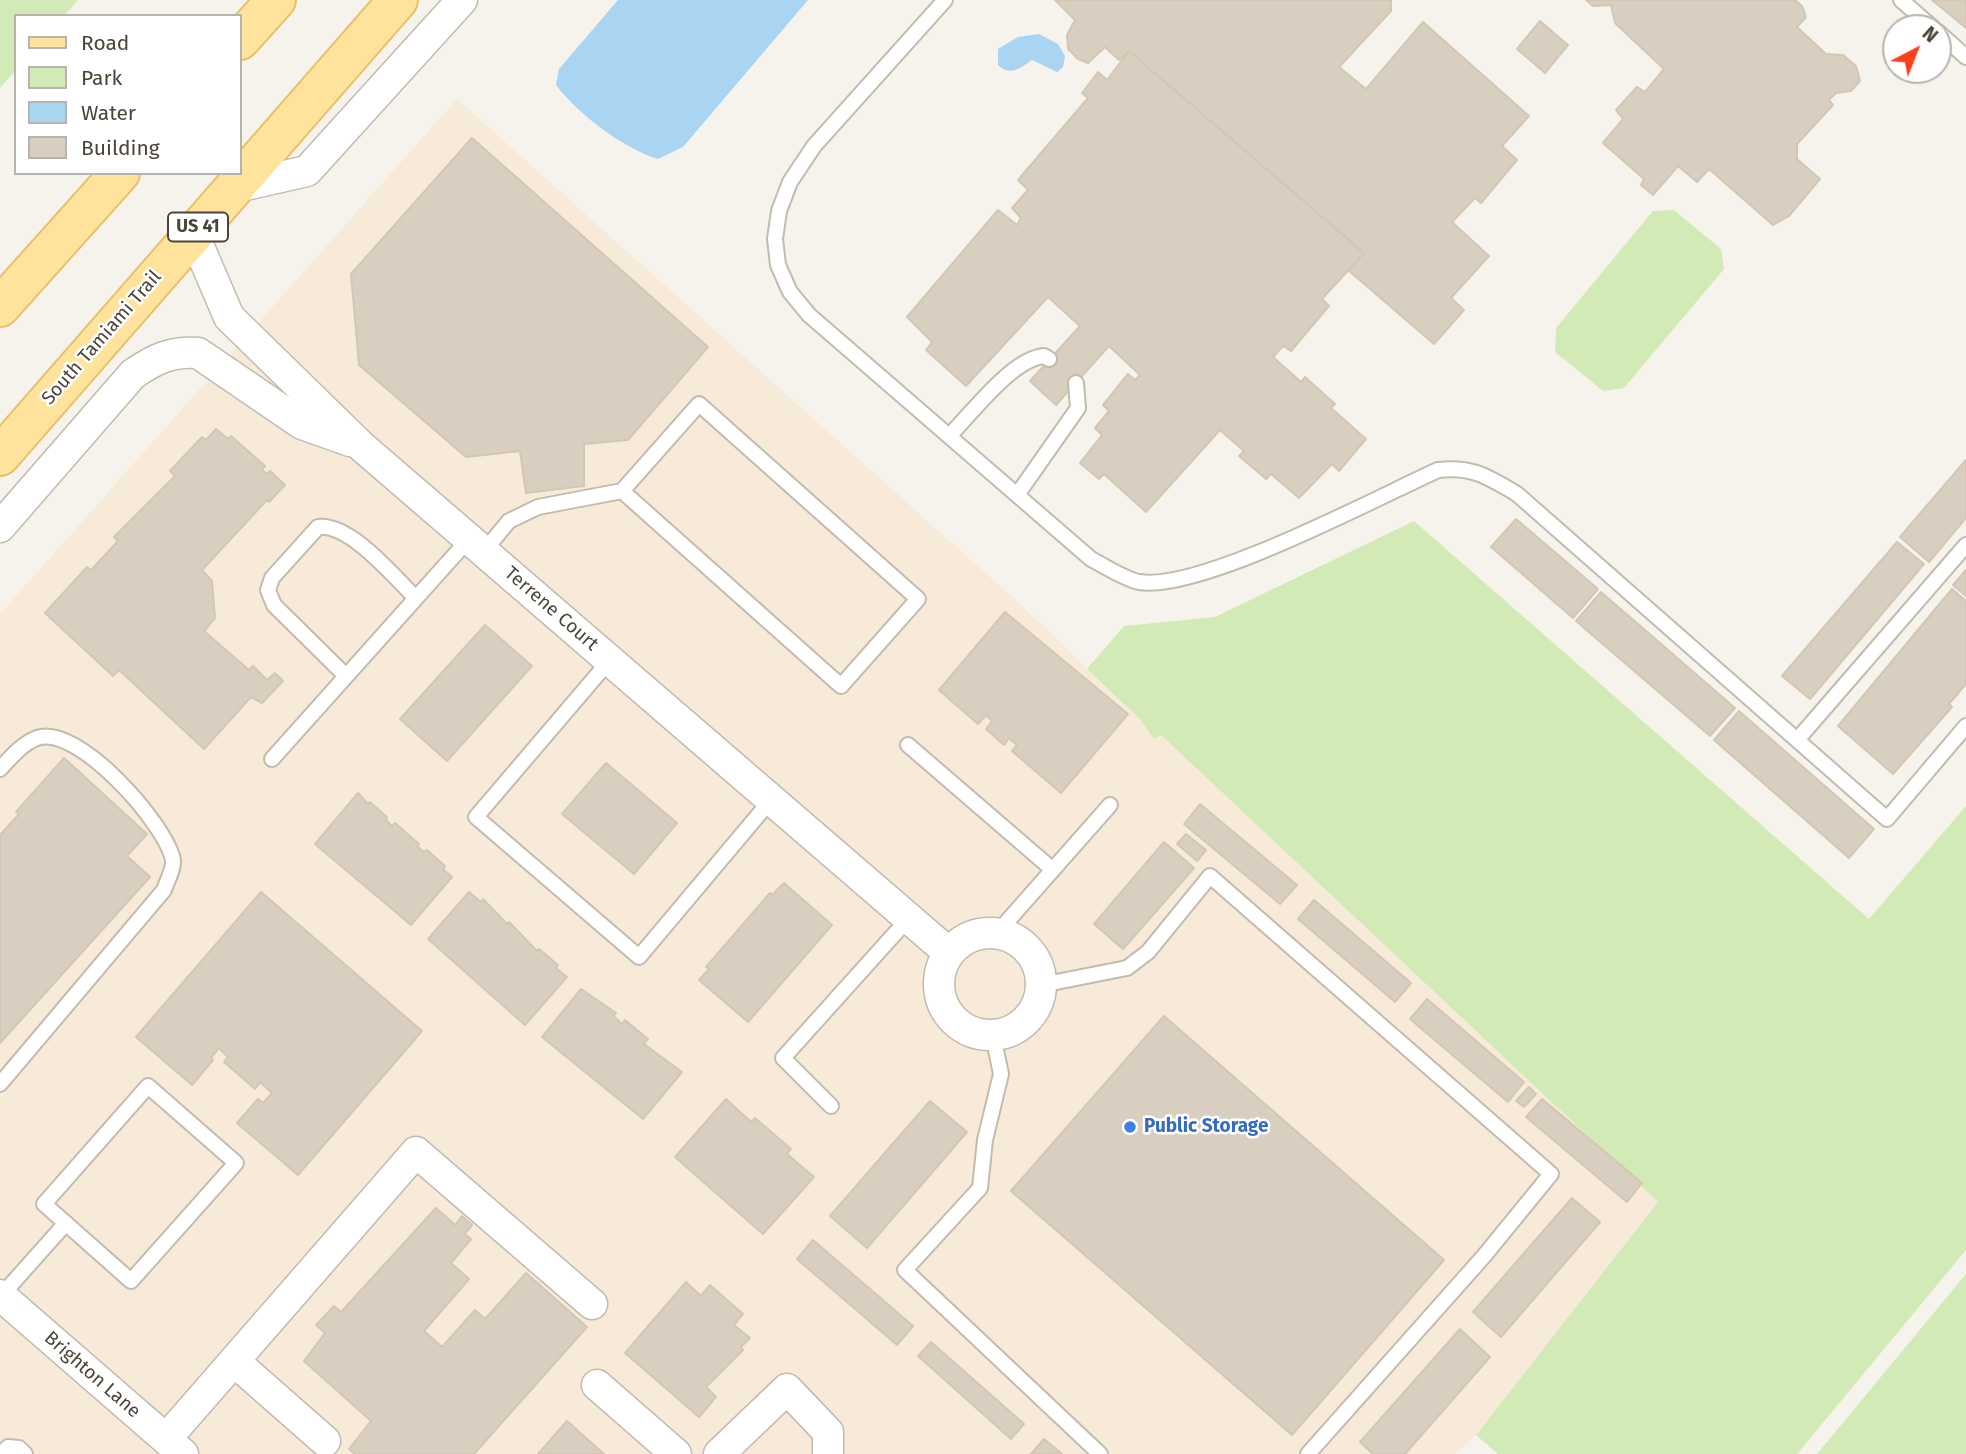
<!DOCTYPE html>
<style>
body{margin:0}
#map{position:relative;width:1966px;height:1454px;overflow:hidden;background:#f6f3ec;font-family:"Fira Sans",sans-serif}
canvas{display:block}
.legend{position:absolute;left:14px;top:14px;width:228px;height:161px;box-sizing:border-box;background:#fff;border:2px solid #b7b4b0;margin:0;padding:9px 12px;list-style:none;font-size:21px;color:#4b4439}
.legend li{display:flex;align-items:center;gap:14px;height:35px}
.legend b{width:35px;border:2px solid #b7b4b0}
.north{position:absolute;left:1882px;top:14px;width:70px;height:70px;box-sizing:border-box;background:#fff;border:2px solid #b7b4b0;border-radius:50%;rotate:42deg;font-size:19px;font-weight:700;line-height:28px;text-align:center;color:#4b4439}
.north::after{content:'';display:block;margin:auto;width:24px;height:32px;background:#fc3f1d;clip-path:polygon(50% 0,100% 100%,50% 72%,0 100%)}
</style>
<div id="map">
<canvas width="1966" height="1454"></canvas>
<ul class="legend">
<li><b style="height:9px;background:#ffe39c"></b>Road</li>
<li><b style="height:19px;background:#d2eab5"></b>Park</li>
<li><b style="height:19px;background:#a9d4f2"></b>Water</li>
<li><b style="height:19px;background:#d8cfc1"></b>Building</li>
</ul>
<div class="north">N</div>
</div>
<script>
const c = document.querySelector('canvas').getContext('2d');
c.lineJoin = 'round';
function fill(path, color) { c.fillStyle = color; c.fill(path, 'evenodd'); }
function strokePath(path, color, width, dash) { c.strokeStyle = color; c.lineWidth = width; c.lineCap = dash ? 'butt' : 'round'; c.setLineDash(dash || []); c.stroke(path); }
function write(font, color, halo, rows, align = 'center') {
  c.font = font + ' "Fira Sans",sans-serif'; c.lineWidth = 5; c.setLineDash([]); c.textBaseline = 'middle'; c.strokeStyle = halo; c.fillStyle = color; for (const [text, x, y, turn = 0] of rows) {
    c.save(); c.translate(x, y); c.rotate((+turn || 0) * Math.PI / 180); c.textAlign = isNaN(turn) ? turn : align; if (halo) c.strokeText(text, 0, 0); c.fillText(text, 0, 0); c.restore();
  }
}
const commercial = new Path2D(`
 M 457,99 L 1020,604 L 1140,719 L 1154,738 L 1161,735 L 1658,1202 L 1476,1435 L 1455,1454 L 0,1454 L 0,614 Z`);
const green = new Path2D(`
 M 0,0 L 78,0 L 64,16 L 16,16 L 16,70 L 0,88 Z
 M 1674,210 L 1721,249 L 1724,269 L 1624,388 L 1603,391 L 1555,352 L 1556,328 L 1653,211 Z
 M 1414,521 L 1869,919 L 1966,806 L 1966,1250 L 1797,1454 L 1498,1454 L 1476,1435 L 1658,1202 L 1161,735 L 1154,739 L 1140,719 L 1087,669 L 1124,626 L 1215,617 Z
 M 1966,1274 L 1966,1454 L 1817,1454 Z`);
const water = new Path2D(`
 M 618,0 L 808,0 L 683,147 L 658,159 C 623,148 579,115 556,85 L 559,69 Z
 M 1039,34 L 1058,44 L 1065,56 L 1063,67 L 1057,72 L 1032,60 C 1020,68 1011,77 998,65 L 998,49 L 1018,37 Z`);
const building = new Path2D(`
 M 1055,0 L 1391,0 L 1391,11 L 1339,67 L 1366,89 L 1423,22 L 1529,116 L 1502,146 L 1517,160 L 1481,203 L 1475,198 L 1452,222 L 1489,256 L 1451,298 L 1464,310 L 1434,344 L 1348,270 L 1364,253 L 1129,51 L 1119,60 L 1105,47 L 1088,63 L 1078,59 L 1068,49 L 1067,35 L 1075,20 Z
 M 1586,0 L 1795,0 L 1802,6 L 1806,17 L 1797,27 L 1826,54 L 1843,55 L 1856,66 L 1860,81 L 1851,91 L 1836,93 L 1829,100 L 1833,105 L 1797,144 L 1797,159 L 1820,179 L 1789,216 L 1773,225 L 1709,169 L 1697,182 L 1678,166 L 1653,195 L 1641,185 L 1644,179 L 1603,143 L 1623,119 L 1616,110 L 1637,87 L 1645,92 L 1664,69 L 1615,23 L 1611,5 L 1593,6 Z
 M 1932,0 L 1966,0 L 1966,28 Z
 M 1540,21 L 1568,45 L 1545,73 L 1517,49 Z
 M 1129,51 L 1364,253 L 1322,299 L 1329,306 L 1291,351 L 1283,346 L 1273,357 L 1301,382 L 1305,377 L 1335,404 L 1331,408 L 1366,439 L 1339,471 L 1332,464 L 1299,498 L 1271,474 L 1266,479 L 1239,456 L 1244,451 L 1220,430 L 1146,512 L 1104,474 L 1099,479 L 1080,463 L 1102,435 L 1095,428 L 1109,411 L 1103,405 L 1128,374 L 1135,380 L 1140,375 L 1109,346 L 1056,405 L 1030,381 L 1080,326 L 1048,297 L 966,386 L 926,350 L 932,342 L 907,317 L 998,210 L 1017,225 L 1021,218 L 1012,208 L 1028,190 L 1018,180 L 1088,98 L 1082,93 L 1098,72 L 1107,80 Z
 M 472,138 L 708,347 L 628,440 L 584,444 L 584,486 L 526,493 L 520,451 L 466,457 L 359,365 L 351,274 Z
 M 216,429 L 228,439 L 231,436 L 265,466 L 262,470 L 267,474 L 270,471 L 285,485 L 269,502 L 267,500 L 202,570 L 212,581 L 215,618 L 204,631 L 249,670 L 253,666 L 267,680 L 275,673 L 283,681 L 262,703 L 251,697 L 204,749 L 119,670 L 113,676 L 45,613 L 87,567 L 91,570 L 118,541 L 114,537 L 175,476 L 170,471 L 202,437 L 206,440 Z
 M 1966,460 L 1966,518 L 1929,562 L 1900,537 Z
 M 1516,519 L 1598,589 L 1573,618 L 1491,547 Z
 M 1897,542 L 1924,564 L 1810,699 L 1782,676 Z
 M 1966,570 L 1966,596 L 1953,585 Z
 M 1952,589 L 1966,601 L 1966,684 L 1949,704 L 1952,707 L 1893,774 L 1838,726 Z
 M 1601,592 L 1735,708 L 1710,736 L 1576,621 Z
 M 1005,612 L 1128,714 L 1061,793 L 1012,751 L 1017,745 L 1009,738 L 1004,745 L 986,729 L 992,721 L 986,715 L 978,724 L 939,690 Z
 M 485,625 L 532,666 L 447,761 L 400,719 Z
 M 1739,711 L 1874,829 L 1849,858 L 1714,740 Z
 M 64,758 L 147,834 L 127,856 L 150,877 L 0,1043 L 0,835 L 19,814 L 16,812 Z
 M 606,763 L 677,823 L 634,874 L 562,814 Z
 M 358,793 L 368,804 L 370,802 L 387,817 L 386,820 L 392,826 L 395,823 L 419,844 L 417,846 L 424,852 L 427,850 L 445,866 L 443,869 L 452,877 L 411,925 L 315,844 Z
 M 1200,804 L 1297,885 L 1280,904 L 1184,824 Z
 M 1186,834 L 1206,850 L 1197,861 L 1177,844 Z
 M 1164,842 L 1194,868 L 1123,949 L 1094,924 Z
 M 784,883 L 832,925 L 748,1022 L 699,980 L 709,969 L 706,967 L 770,893 L 772,895 Z
 M 261,892 L 422,1031 L 298,1175 L 237,1123 L 258,1099 L 263,1103 L 272,1093 L 260,1082 L 255,1089 L 224,1062 L 228,1057 L 219,1048 L 211,1058 L 213,1060 L 192,1085 L 136,1037 Z
 M 469,892 L 481,902 L 483,899 L 507,924 L 509,922 L 537,951 L 539,949 L 558,965 L 556,968 L 567,977 L 525,1025 L 428,939 Z
 M 1314,900 L 1411,983 L 1395,1002 L 1298,919 Z
 M 581,989 L 616,1013 L 613,1016 L 622,1024 L 625,1020 L 648,1039 L 644,1044 L 682,1072 L 643,1119 L 542,1037 Z
 M 1427,999 L 1524,1082 L 1508,1102 L 1410,1019 Z
 M 1164,1016 L 1444,1260 L 1292,1435 L 1011,1191 Z
 M 1529,1087 L 1536,1094 L 1524,1107 L 1516,1101 Z
 M 726,1099 L 751,1122 L 755,1118 L 791,1149 L 787,1154 L 814,1177 L 763,1234 L 675,1157 Z
 M 1542,1099 L 1642,1183 L 1627,1202 L 1526,1117 Z
 M 930,1101 L 967,1132 L 867,1248 L 830,1216 Z
 M 1572,1198 L 1600,1222 L 1501,1337 L 1473,1312 Z
 M 436,1208 L 455,1225 L 462,1216 L 472,1225 L 465,1234 L 471,1239 L 451,1263 L 469,1279 L 424,1331 L 442,1347 L 475,1310 L 485,1319 L 526,1273 L 587,1327 L 474,1454 L 355,1454 L 349,1449 L 371,1421 L 304,1361 L 325,1333 L 316,1325 L 334,1306 L 341,1312 Z
 M 813,1240 L 913,1326 L 897,1345 L 797,1259 Z
 M 686,1282 L 701,1296 L 710,1285 L 743,1314 L 734,1325 L 750,1338 L 741,1347 L 743,1350 L 706,1387 L 716,1397 L 699,1417 L 625,1353 Z
 M 1460,1329 L 1490,1357 L 1405,1454 L 1373,1454 L 1360,1442 Z
 M 931,1342 L 1024,1424 L 1011,1439 L 918,1356 Z
 M 567,1421 L 604,1454 L 538,1454 Z
 M 1044,1439 L 1062,1454 L 1031,1454 Z`);
const lane = new Path2D(`
 M 945,0 L 814,146 L 790,182 L 779,211 L 775,239 L 778,265 L 790,292 L 809,315 L 1091,559 C 1105,566 1124,579 1139,582 C 1200,592 1376,498 1438,470 C 1473,466 1488,477 1517,494 L 1887,819 L 1966,726
 M 1901,0 L 1933,28
 M 1938,32 L 1966,57
 M 699,404 L 918,599 L 841,686 L 622,491 Z
 M 949,436 C 973,412 1012,359 1044,356 L 1049,359
 M 1017,495 L 1078,408 L 1076,383
 M 484,551 L 509,521 L 538,507 L 622,491
 M 610,660 L 476,817 L 639,957 L 771,800
 M 346,676 L 274,605 L 268,590 L 272,578 L 318,527 C 350,523 393,576 416,598
 M 1797,740 L 1966,545
 M 908,745 L 1053,870
 M 272,759 L 469,539
 M 0,769 C 10,758 23,743 37,738 C 77,723 166,824 173,860 C 174,869 167,881 164,890 L 0,1084
 M 997,933 L 1110,805
 M 1041,985 L 1127,968 L 1148,952 L 1210,876 L 1551,1174 L 1484,1256 L 1308,1454
 M 993,1036 L 1001,1074 L 985,1140 L 980,1188 L 905,1270 L 1100,1454
 M 148,1086 L 236,1163 L 131,1281 L 44,1204 Z
 M 831,1106 L 783,1058 L 908,919
 M 1,1296 L 66,1223
 M 1,1454 L 8,1447 L 19,1448 L 25,1454`);
const street = new Path2D(`
 M 232,188 L 307,171 L 462,0
 M 193,233 L 229,317 L 360,445 L 949,953
 M 0,527 L 133,374 C 155,359 171,351 198,353 L 302,424 L 350,441
 M939 984a51 51 0 1 1 102 0a51 51 0 1 1-102 0Z
 M 0,1295 L 183,1454
 M 234,1361 L 325,1441
 M 597,1385 L 676,1454
 M 166,1439 L 416,1152 L 592,1304
 M 719,1454 L 787,1389 L 828,1432 L 828,1454`);
const primary = new Path2D(`
 M 240,40 L 276,0
 M 0,307 L 120,173
 M 0,456 L 398,0`);
const markers = [
 [1130,1127,7,"#3f7fe0"]
];
const shields = [
 [198,227,60]
];
const shieldNames = [
 ["US 41",198,227]
];
const streetNames = [
 ["South Tamiami Trail",102,338,-49],
 ["Terrene Court",551,609,41],
 ["Brighton Lane",92,1375,41]
];
const shopNames = [
 ["Public Storage",1144,1127]
];
fill(commercial, '#f7ead8');
fill(green, '#d2eab5');
fill(water, '#a9d4f2');
fill(building, '#d8cfc1');
strokePath(building, '#d3c7b4', 2);
strokePath(lane, '#c2bbae', 18);
strokePath(street, '#c2bbae', 33);
strokePath(primary, '#e6c16a', 42);
strokePath(lane, '#fff', 14);
strokePath(street, '#fff', 30);
strokePath(primary, '#ffe39c', 38);
for (const [x, y, r, color] of markers) { const dot = new Path2D(); dot.arc(x, y, r, 0, 2 * Math.PI); c.fillStyle = color; c.fill(dot); strokePath(dot, '#fff', 2.5); }
for (const [x, y, w] of shields) { const box = new Path2D(); box.roundRect(x - w / 2, y - 14.5, w, 29, 5); c.fillStyle = '#fff'; c.fill(box); strokePath(box, '#4b4439', 2); }
write('bold 18px', '#4b4439', null, shieldNames);
write('19px', '#4b4439', '#fff', streetNames);
write('bold 19px', '#366cbe', '#fff', shopNames, 'left');
</script>
